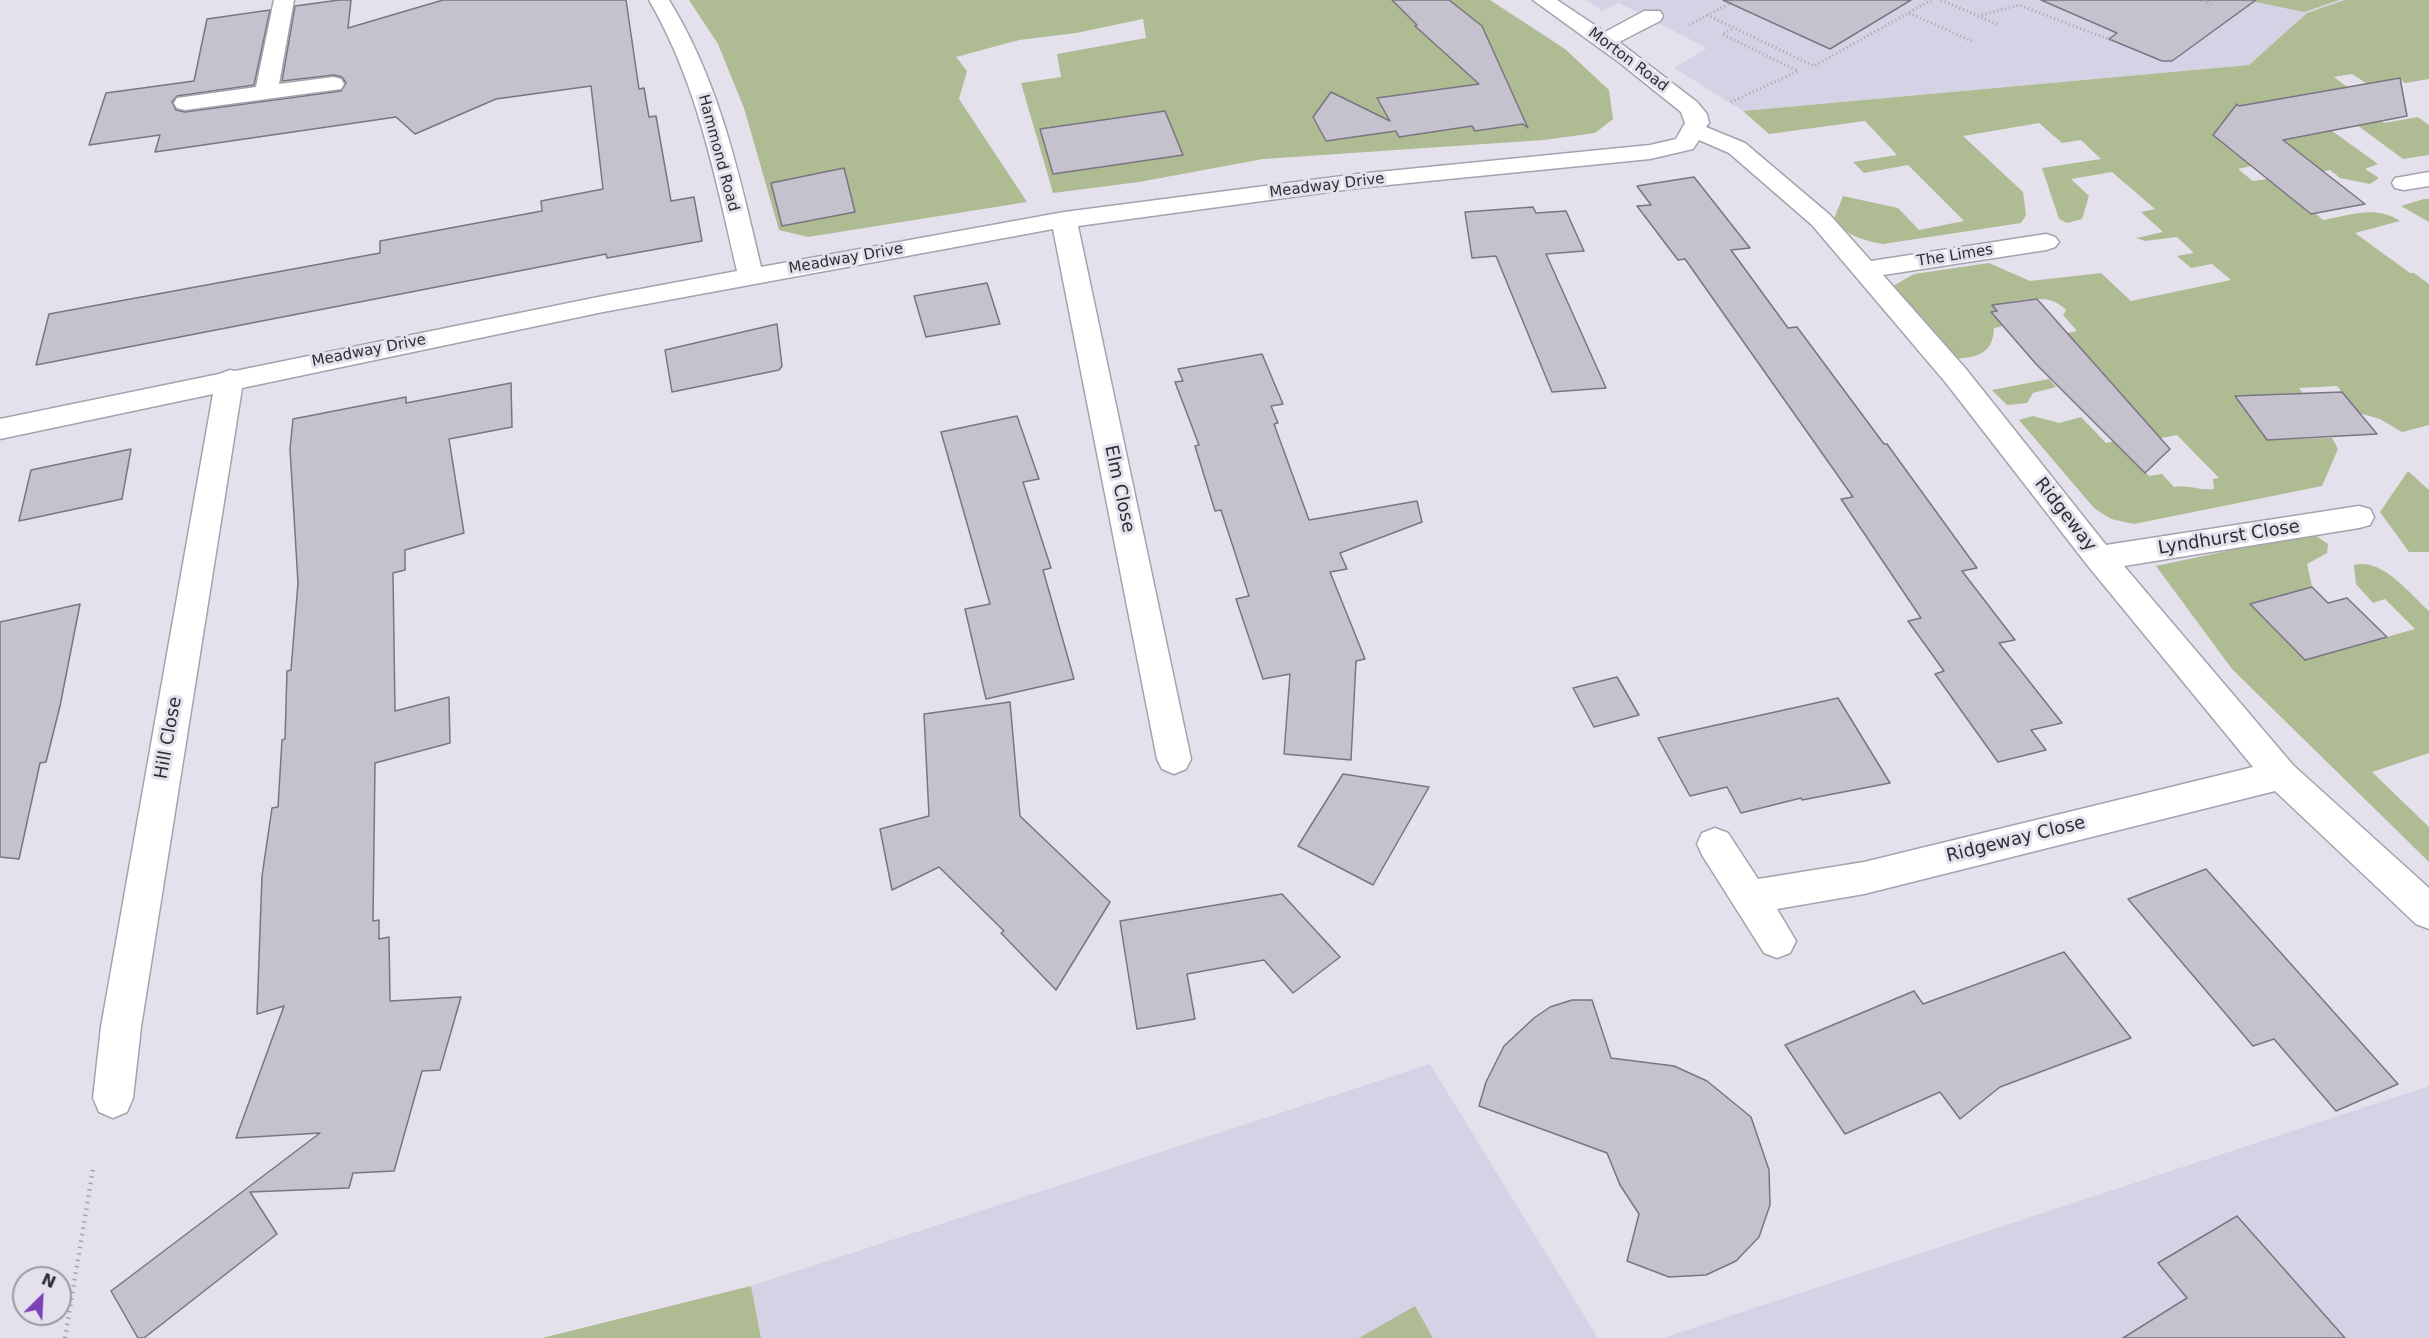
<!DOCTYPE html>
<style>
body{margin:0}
#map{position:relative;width:2429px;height:1338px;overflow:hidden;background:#e4e1ed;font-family:"DejaVu Sans",sans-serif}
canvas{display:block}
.north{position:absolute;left:12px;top:1266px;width:60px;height:60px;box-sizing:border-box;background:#e4e1ed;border:2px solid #9c99a2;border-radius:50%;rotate:24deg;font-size:16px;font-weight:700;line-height:24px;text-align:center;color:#2f2e32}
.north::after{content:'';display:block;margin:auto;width:21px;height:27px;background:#7a41b8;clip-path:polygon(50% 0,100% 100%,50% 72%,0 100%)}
</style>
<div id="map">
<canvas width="2429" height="1338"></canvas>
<div class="north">N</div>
</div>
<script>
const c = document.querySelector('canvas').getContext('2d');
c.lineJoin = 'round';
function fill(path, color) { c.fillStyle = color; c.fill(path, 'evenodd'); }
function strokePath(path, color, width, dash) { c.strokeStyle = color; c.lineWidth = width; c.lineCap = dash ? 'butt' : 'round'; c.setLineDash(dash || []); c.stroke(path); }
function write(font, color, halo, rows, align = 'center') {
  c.font = font + ' "DejaVu Sans",sans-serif'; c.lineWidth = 6; c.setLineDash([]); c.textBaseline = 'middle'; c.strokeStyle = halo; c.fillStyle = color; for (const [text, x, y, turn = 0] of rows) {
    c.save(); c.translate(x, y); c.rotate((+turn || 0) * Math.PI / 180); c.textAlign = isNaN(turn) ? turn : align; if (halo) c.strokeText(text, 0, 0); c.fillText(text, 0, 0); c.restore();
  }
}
const built = new Path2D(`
 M 1586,0 L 2345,0 L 2307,13 L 2249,65 L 1743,111 L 1674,68 L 1707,48 L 1619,3 L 1602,11 Z
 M 1430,1064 L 1598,1338 L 761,1338 L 751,1286 Z
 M 2429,1086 L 2429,1338 L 1663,1338 Z`);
const green = new Path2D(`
 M 689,0 L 1490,0 L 1565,49 L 1609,90 L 1613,119 L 1595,133 L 1544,140 L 1263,159 L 1139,182 L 1053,193 L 1021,83 L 1061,77 L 1057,54 L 1146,38 L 1143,19 L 1076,33 L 1019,40 L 956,57 L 967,71 L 959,99 L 1027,202 L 808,237 L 779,230 L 744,108 L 718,44 Z
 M 2246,0 L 2339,0 L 2304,12 Z
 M 2345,0 L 2429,0 L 2429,79 L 2405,83 L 2400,79 L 2369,85 L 2352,74 L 2334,77 L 2350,89 L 2233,108 L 2265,132 L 2328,128 L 2378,164 L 2365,169 L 2379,178 L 2370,184 L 2340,178 L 2330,170 L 2314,173 L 2291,156 L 2248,163 L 2251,166 L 2238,169 L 2253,181 L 2267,179 L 2311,214 L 2315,213 L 2323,220 C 2352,215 2375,205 2400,221 L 2355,233 L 2410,273 L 2414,273 L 2429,284 L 2429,425 L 2402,432 L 2380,419 L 2359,413 L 2337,386 L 2299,388 L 2303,393 L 2236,396 L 2267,440 L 2332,438 L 2338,449 L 2322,486 L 2134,524 L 2111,519 L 2094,508 L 2019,420 L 2033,416 L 2059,423 L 2081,417 L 2106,443 L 2117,441 L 2149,476 L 2162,474 L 2174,487 C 2187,484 2200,491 2214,489 L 2213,479 L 2219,478 L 2177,435 L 2156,439 L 2067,333 L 2077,331 L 2063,315 L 2066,310 C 2048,290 2016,302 1993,305 L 1997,311 L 1992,312 L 2004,326 L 1994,328 C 1993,357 1973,358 1949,359 L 1893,290 L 1893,286 L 1914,274 L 1989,263 L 2030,281 L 2101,273 L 2131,301 L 2231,280 L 2212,264 L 2191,268 L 2177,256 L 2194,253 L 2177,237 L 2145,241 L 2136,238 L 2163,232 L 2141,212 L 2155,209 L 2112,172 L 2071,179 L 2089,196 L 2082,219 L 2067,223 L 2059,219 L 2042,168 L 2101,159 L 2081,140 L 2062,143 L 2039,123 L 1963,136 L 2023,192 L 2026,215 L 2021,223 L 1883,244 C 1863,241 1848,235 1833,221 L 1843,196 L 1898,208 L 1919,230 L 1964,221 L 1908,165 L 1864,173 L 1853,162 L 1897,155 L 1865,121 L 1769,134 L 1743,111 L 2249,65 L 2307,13 Z
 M 2377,117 L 2384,123 L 2418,117 L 2429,125 L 2429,155 L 2403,159 L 2353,122 Z
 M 2424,199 L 2429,199 L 2429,222 L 2401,206 Z
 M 2049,379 L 2056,387 L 2033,393 L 2027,403 L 2007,405 L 1992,390 Z
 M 2408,471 L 2429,490 L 2429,552 L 2409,552 L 2380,512 Z
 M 2312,533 L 2328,544 L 2327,553 L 2307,564 L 2312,587 L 2251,604 L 2305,660 L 2415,629 L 2385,599 L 2373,603 L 2356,584 L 2354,565 C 2382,557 2410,594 2429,611 L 2429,753 L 2372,772 L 2429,827 L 2429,862 L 2232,669 L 2156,566 Z
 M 751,1286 L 761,1338 L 542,1338 Z
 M 1415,1306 L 1433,1338 L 1359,1338 Z`);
const building = new Path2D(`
 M 339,0 L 351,0 L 348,28 L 443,0 L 626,0 L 639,89 L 644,88 L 649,117 L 656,116 L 671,201 L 694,197 L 702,241 L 607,258 L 606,254 L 36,365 L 49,314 L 380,253 L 380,241 L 542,211 L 541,201 L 603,189 L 591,86 L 496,99 L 415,134 L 396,117 L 155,152 L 160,135 L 89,145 L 106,93 L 194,81 L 207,19 L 270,10 L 254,85 L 177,96 L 172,102 L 176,110 L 185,112 L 341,91 L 346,83 L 342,77 L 334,75 L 282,81 L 295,6 Z
 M 1392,0 L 1449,0 L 1482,26 L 1528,128 L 1523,124 L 1475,131 L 1472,126 L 1399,137 L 1396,131 L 1326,141 L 1313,117 L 1331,92 L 1390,121 L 1377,98 L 1479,84 L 1415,26 L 1417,25 Z
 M 1723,0 L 1911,0 L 1830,49 Z
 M 2041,0 L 2256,0 L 2172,61 L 2162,61 L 2109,39 L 2117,33 Z
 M 2400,78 L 2407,116 L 2283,140 L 2365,204 L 2311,214 L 2213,135 L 2237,104 L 2239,106 Z
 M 1165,111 L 1183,155 L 1053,174 L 1040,129 Z
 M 844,168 L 855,212 L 782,226 L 771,183 Z
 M 1694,177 L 1750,248 L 1731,250 L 1788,328 L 1797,327 L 1884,444 L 1887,444 L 1977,568 L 1962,571 L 2015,640 L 1999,643 L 2062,723 L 2031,730 L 2046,750 L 1998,762 L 1935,674 L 1944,671 L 1908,621 L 1921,618 L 1841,499 L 1853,497 L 1685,259 L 1678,260 L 1637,206 L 1651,205 L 1637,186 Z
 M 1533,207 L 1536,213 L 1566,211 L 1584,251 L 1546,254 L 1606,388 L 1552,392 L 1496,256 L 1472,258 L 1465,212 Z
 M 987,283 L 1000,324 L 926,337 L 914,296 Z
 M 2037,299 L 2170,449 L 2145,473 L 2036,364 L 1991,312 L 1997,311 L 1992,305 Z
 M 777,324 L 782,366 L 779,370 L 672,392 L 665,350 Z
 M 1262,354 L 1283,404 L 1271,406 L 1278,423 L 1274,424 L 1309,520 L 1417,501 L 1422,522 L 1340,553 L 1347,569 L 1330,572 L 1365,659 L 1356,661 L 1351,760 L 1284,754 L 1290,674 L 1263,679 L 1236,599 L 1249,596 L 1221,510 L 1215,511 L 1195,446 L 1199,445 L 1175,382 L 1183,381 L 1178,369 Z
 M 511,383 L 512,427 L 449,439 L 464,533 L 405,550 L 405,570 L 393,573 L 395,711 L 449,697 L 450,743 L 375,763 L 373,921 L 379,920 L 379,939 L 389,937 L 390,1001 L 461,997 L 440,1070 L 422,1071 L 394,1171 L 353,1173 L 349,1188 L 250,1192 L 277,1234 L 144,1338 L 138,1338 L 111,1291 L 320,1133 L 236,1138 L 284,1006 L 257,1014 L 262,876 L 272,808 L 278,807 L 282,740 L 285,739 L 287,671 L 291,670 L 298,583 L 290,449 L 293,419 L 406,397 L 406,403 Z
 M 2342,392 L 2377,434 L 2267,440 L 2235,396 Z
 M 1017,416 L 1039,479 L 1023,482 L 1051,568 L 1043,570 L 1074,679 L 986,699 L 965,609 L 990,604 L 941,432 Z
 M 131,449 L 122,499 L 19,521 L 31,470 Z
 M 2312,587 L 2328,603 L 2347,598 L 2387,637 L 2305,660 L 2250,604 Z
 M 80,604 L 60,706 L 46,762 L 40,763 L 19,859 L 0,857 L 0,622 Z
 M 1617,677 L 1639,715 L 1594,727 L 1573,688 Z
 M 1838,698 L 1890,783 L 1802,800 L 1801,798 L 1741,813 L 1727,787 L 1690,796 L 1658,738 Z
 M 1010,702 L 1020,816 L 1110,902 L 1056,990 L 1001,933 L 1004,931 L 939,867 L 892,890 L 880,829 L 929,816 L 924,714 Z
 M 1343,774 L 1429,787 L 1373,885 L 1298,846 Z
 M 2206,869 L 2398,1084 L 2336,1111 L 2274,1039 L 2253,1046 L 2128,899 Z
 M 1282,894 L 1340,957 L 1293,993 L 1264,960 L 1187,974 L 1195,1019 L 1137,1029 L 1120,921 Z
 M 2064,952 L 2131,1038 L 2000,1087 L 1960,1119 L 1940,1092 L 1845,1134 L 1785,1045 L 1914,991 L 1923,1004 Z
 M 1572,1000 L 1592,1000 L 1611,1058 L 1674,1066 L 1707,1081 L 1751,1117 L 1769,1170 L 1770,1205 L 1759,1237 L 1736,1261 L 1706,1275 L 1669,1277 L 1627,1261 L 1639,1214 L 1620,1185 L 1607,1153 L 1479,1106 L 1486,1082 L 1504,1046 L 1534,1018 L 1550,1007 Z
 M 2237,1216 L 2345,1338 L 2123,1338 L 2187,1298 L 2158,1263 Z`);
const pathFar1 = new Path2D(`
 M 1941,0 L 1999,25
 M 2204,0 L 2212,5
 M 1909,13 L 1974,42
 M 1707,15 L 1814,66 L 1931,0
 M 1978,16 L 2019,5 L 2113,41
 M 1689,25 L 1736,0
 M 1731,102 L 1798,71 L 1722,34 L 1734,28`);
const path = new Path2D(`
 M 65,1338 L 93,1169`);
const minor = new Path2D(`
 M 274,0 L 294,0 L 279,84 L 333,77 L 341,79 L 344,84 L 341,89 L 185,110 L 177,108 L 174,103 L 177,98 L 256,87 Z
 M 649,0 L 669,0 C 720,83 739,174 761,267 L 1064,212 L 1358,174 L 1650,145 L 1676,139 L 1685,123 L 1681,112 L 1620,63 L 1533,0 L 1557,0 L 1605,32 L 1644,11 L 1660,11 L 1663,16 L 1660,21 L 1619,42 L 1697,102 L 1707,114 L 1709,123 L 1706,127 L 1745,143 L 1830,215 L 1871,261 L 2046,234 L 2055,237 L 2059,242 L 2055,247 L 2046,250 L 1883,275 L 1966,369 L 2106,545 L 2359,506 L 2370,509 L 2374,517 L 2370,525 L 2359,528 L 2124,566 L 2293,765 L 2429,888 L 2429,929 L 2416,924 L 2275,791 L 1864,894 L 1777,909 L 1796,941 L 1790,953 L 1777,958 L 1764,953 L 1702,855 L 1697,844 L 1702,833 L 1715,828 L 1728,833 L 1758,879 L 1864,862 L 2253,767 L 2088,566 L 1946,383 L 1812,225 L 1729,153 L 1699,140 L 1693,149 L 1650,159 L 1358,188 L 1078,226 L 1191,759 L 1186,769 L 1174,774 L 1162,769 L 1157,759 L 1053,229 L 603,312 L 242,388 L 141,1027 L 133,1098 L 127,1112 L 113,1118 L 99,1112 L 93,1098 L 101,1027 L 213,394 L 0,439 L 0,419 L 219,374 L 230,370 L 235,371 L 603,296 L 737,271 C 715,177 698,84 649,0 Z
 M 2429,172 L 2429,186 L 2404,190 L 2395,188 L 2392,183 L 2395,178 Z`);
const farStreetnames = [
 ["Morton Road",1628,60,37],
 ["Hammond Road",718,153,75],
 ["Meadway Drive",1327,186,-7],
 ["The Limes",1955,256,-9],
 ["Meadway Drive",846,259,-10],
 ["Meadway Drive",369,351,-11]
];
const streetNames = [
 ["Elm Close",1119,489,78],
 ["Ridgeway",2065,515,52],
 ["Lyndhurst Close",2229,538,-9],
 ["Hill Close",169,738,-80],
 ["Ridgeway Close",2016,840,-14]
];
fill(built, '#d6d2e5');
fill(green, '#aebb93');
fill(building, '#c5c2ce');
strokePath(building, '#797681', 1.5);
strokePath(minor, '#a5a2ae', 3);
strokePath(pathFar1, '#a7a4ae', 3, [1, 3]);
strokePath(path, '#a7a4ae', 4.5, [1.5, 5]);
fill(minor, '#fff');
write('15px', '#2f2e32', '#e4e1ed', farStreetnames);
write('18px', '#2f2e32', '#e4e1ed', streetNames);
</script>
